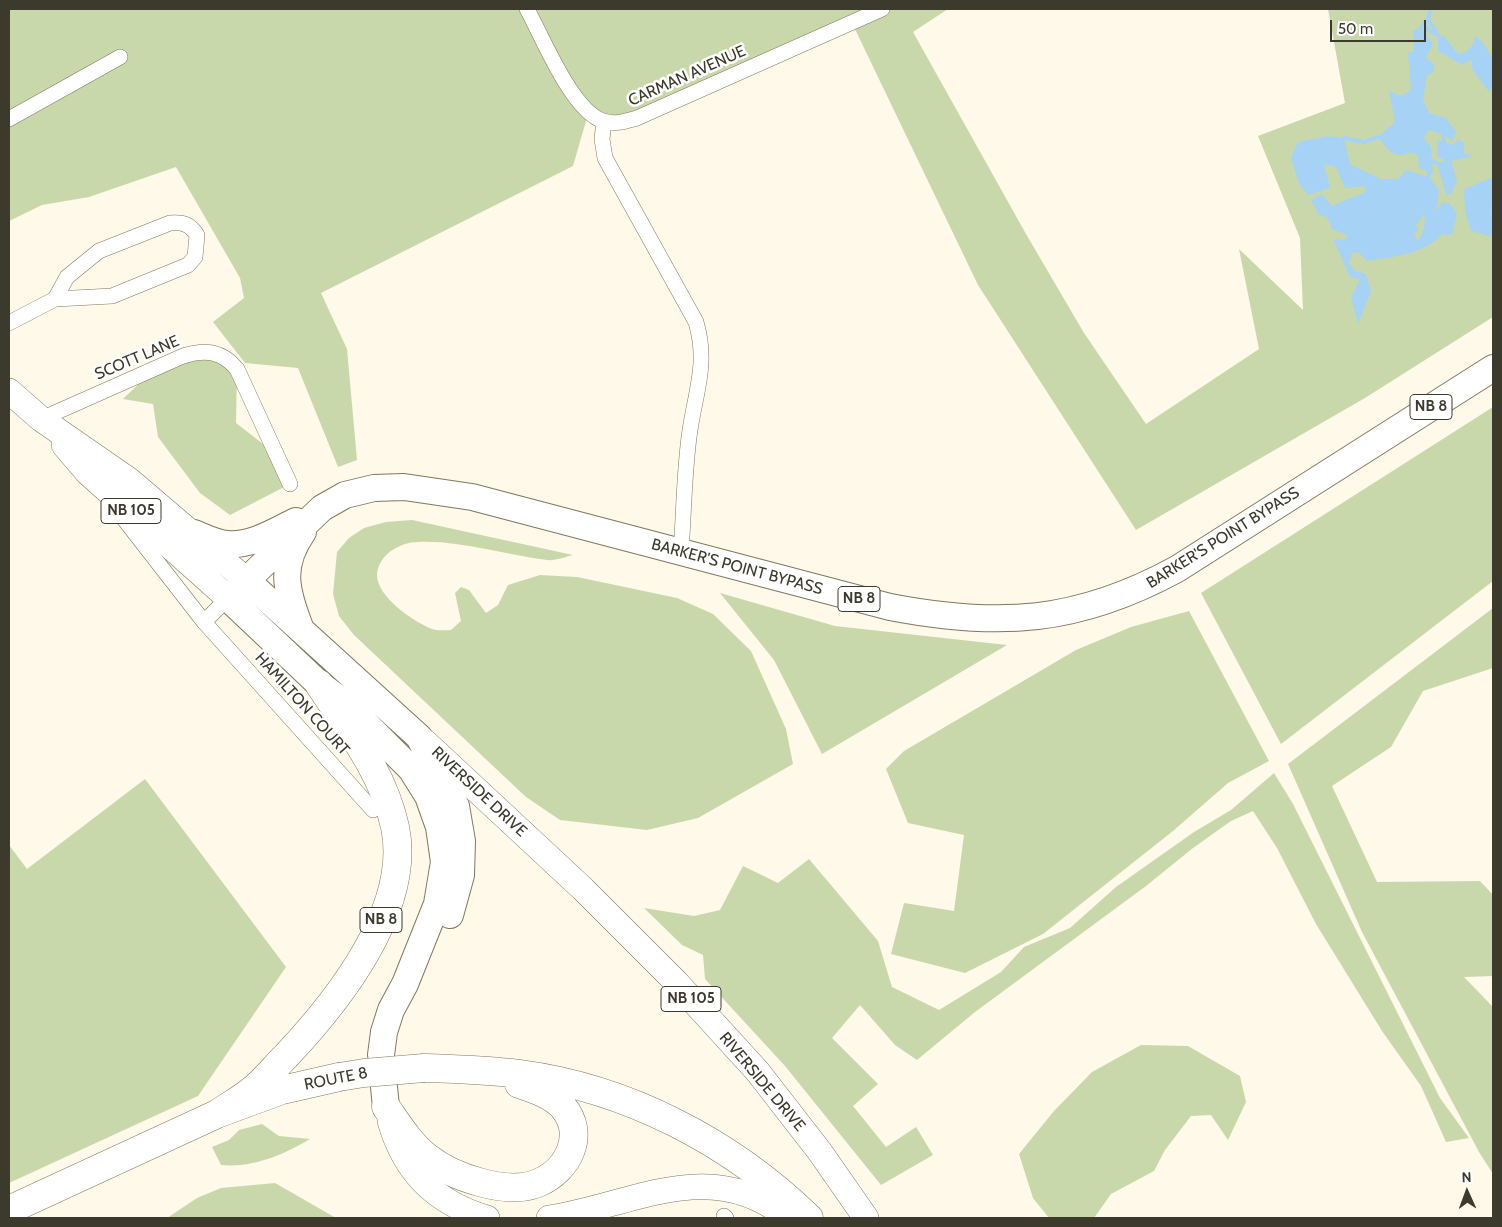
<!DOCTYPE html>
<style>
body{margin:0}
#map{position:relative;width:1502px;height:1227px;overflow:hidden;background:#fef9e8;font-family:Cabin,sans-serif}
canvas{display:block}
.frame{position:absolute;inset:0;border:10px solid #3c392d;pointer-events:none}
.north{position:absolute;left:1442px;top:1167px;width:50px;height:50px;-webkit-text-stroke:4px #fff;paint-order:stroke;rotate:358deg;font-size:14px;font-weight:700;line-height:20px;text-align:center;color:#3c392d}
.north::after{content:'';display:block;margin:auto;width:18px;height:22px;background:#3c392d;clip-path:polygon(50% 0,100% 100%,50% 72%,0 100%)}
.scale{position:absolute;left:1330px;top:20px;width:96px;height:22px;box-sizing:border-box;border:2px solid #3c392d;border-top:0;padding-left:6px;font-size:15px;line-height:18px;white-space:nowrap;color:#3c392d;-webkit-text-stroke:4px #fff;paint-order:stroke}
</style>
<div id="map">
<canvas width="1502" height="1227"></canvas>
<div class="frame"></div>
<div class="north">N</div>
<div class="scale">50 m</div>
</div>
<script>
const c = document.querySelector('canvas').getContext('2d');
c.lineJoin = 'round';
function fill(path, color) { c.fillStyle = color; c.fill(path, 'evenodd'); }
function strokePath(path, color, width, dash) { c.strokeStyle = color; c.lineWidth = width; c.lineCap = dash ? 'butt' : 'round'; c.setLineDash(dash || []); c.stroke(path); }
function write(font, color, halo, rows, align = 'center') {
  c.font = font + ' Cabin,sans-serif'; c.lineWidth = 5; c.setLineDash([]); c.textBaseline = 'middle'; c.strokeStyle = halo; c.fillStyle = color; for (const [text, x, y, turn = 0] of rows) {
    c.save(); c.translate(x, y); c.rotate((+turn || 0) * Math.PI / 180); c.textAlign = isNaN(turn) ? turn : align; if (halo) c.strokeText(text, 0, 0); c.fillText(text, 0, 0); c.restore();
  }
}
const green = new Path2D(`
 M 9,9 L 948,9 L 913,32 L 1026,234 L 1084,333 L 1146,424 L 1259,349 L 1239,249 L 1303,310 L 1300,238 L 1258,136 L 1345,103 L 1328,9 L 1493,9 L 1493,317 L 1365,398 L 1136,530 L 978,285 L 852,23 L 637,118 L 588,114 L 573,166 L 321,293 L 347,349 L 357,460 L 338,467 L 298,368 L 245,363 L 213,322 L 244,298 L 240,278 L 176,167 L 89,197 L 42,205 L 9,221 Z
 M 199,351 L 237,369 L 236,423 L 276,454 L 290,484 L 230,515 L 200,493 L 158,437 L 153,404 L 123,399 L 154,369 Z
 M 1493,407 L 1493,581 L 1281,744 L 1201,593 Z
 M 412,520 L 573,555 C 565,557 555,561 547,560 C 504,555 460,540 418,542 C 400,542 378,555 377,575 C 377,597 414,622 432,629 C 437,631 445,630 451,630 L 461,621 L 455,593 L 461,587 L 469,590 L 486,613 L 498,605 L 508,585 L 540,575 L 577,577 L 677,598 L 713,614 L 751,651 L 786,729 L 793,764 L 698,818 L 647,830 L 560,820 L 526,797 L 354,635 L 339,616 L 333,594 L 337,552 L 349,538 L 364,528 L 386,522 Z
 M 720,593 L 835,626 L 1007,645 L 822,754 L 774,660 Z
 M 1493,608 L 1493,668 L 1423,691 L 1391,747 L 1332,786 L 1377,882 L 1480,881 L 1493,895 L 1493,976 L 1464,977 L 1493,1007 L 1493,1174 L 1479,1152 L 1362,932 L 1288,764 Z
 M 1189,611 L 1269,761 L 1228,783 L 1173,831 L 1043,934 L 965,973 L 891,954 L 904,903 L 954,911 L 964,835 L 908,823 L 886,769 L 904,751 L 1076,650 L 1131,627 Z
 M 1274,773 L 1293,804 L 1440,1098 L 1469,1138 L 1446,1142 L 1421,1086 L 1382,1031 L 1316,924 L 1277,848 L 1253,811 L 1231,821 L 1193,848 L 1146,886 L 975,1012 L 917,1060 L 895,1045 L 860,1005 L 832,1038 L 878,1084 L 853,1106 L 886,1147 L 916,1127 L 933,1155 L 881,1185 L 785,1066 L 705,979 L 703,955 L 682,945 L 644,908 L 694,916 L 720,910 L 743,866 L 778,883 L 809,859 L 878,941 L 892,987 L 939,1010 L 1001,972 L 1024,947 L 1070,928 L 1116,887 L 1194,832 L 1231,810 Z
 M 145,779 L 286,967 L 198,1096 L 9,1183 L 9,845 L 27,869 Z
 M 1141,1045 L 1188,1046 L 1240,1076 L 1246,1102 L 1228,1140 L 1211,1115 L 1191,1116 L 1165,1150 L 1154,1171 L 1111,1194 L 1094,1218 L 1049,1218 L 1033,1198 L 1019,1154 L 1054,1111 L 1092,1072 Z
 M 262,1124 L 279,1136 L 310,1139 C 283,1155 253,1168 221,1165 L 212,1147 L 229,1140 L 239,1130 Z
 M 275,1183 L 336,1218 L 167,1218 L 197,1198 L 221,1188 Z`);
const water = new Path2D(`
 M 1421,27 L 1433,44 L 1426,58 L 1434,64 L 1434,72 L 1427,75 L 1423,100 L 1429,113 L 1446,118 L 1456,132 L 1452,141 L 1443,134 L 1428,130 L 1424,138 L 1431,147 L 1433,174 L 1419,168 L 1418,155 C 1408,150 1408,155 1399,155 C 1389,154 1384,144 1378,137 L 1395,122 L 1389,90 L 1400,96 L 1411,90 L 1408,53 L 1414,51 L 1413,31 Z
 M 1438,35 L 1445,37 L 1458,54 C 1469,52 1473,47 1475,36 C 1491,46 1501,76 1489,92 L 1472,69 L 1472,59 L 1462,65 L 1438,51 Z
 M 1327,136 L 1344,138 L 1350,164 L 1380,179 L 1398,179 L 1406,170 L 1429,177 L 1439,190 L 1436,211 L 1442,202 L 1449,203 L 1457,213 L 1452,235 L 1442,234 C 1426,254 1392,257 1367,261 L 1358,252 L 1352,253 L 1349,263 L 1355,271 L 1366,274 L 1371,291 L 1358,324 L 1351,297 L 1360,279 L 1350,277 L 1333,239 L 1345,240 L 1347,235 L 1332,229 L 1327,217 L 1319,215 L 1311,200 L 1322,194 L 1332,206 L 1365,192 L 1365,186 L 1345,188 L 1336,167 L 1324,164 L 1330,188 L 1308,195 L 1298,182 L 1291,157 L 1298,142 ZM 1424,214 C 1426,224 1423,233 1418,241 L 1414,234 L 1419,230 L 1416,225 Z
 M 1458,139 L 1464,143 L 1464,153 L 1473,156 L 1451,161 L 1457,180 L 1451,194 L 1446,195 L 1437,163 L 1445,161 L 1437,156 L 1437,140 L 1454,145 Z
 M 1493,177 L 1491,218 L 1493,219 L 1493,237 L 1471,231 L 1465,212 L 1464,189 Z`);
const stream = new Path2D(`
 M 1428,19 L 1438,35
 M 1424,24 L 1429,31 L 1438,35
 M 1421,27 L 1428,19 L 1431,9
 M 1443,134 L 1444,142
 M 1344,138 L 1364,142 L 1378,137
 M 1432,161 L 1437,163
 M 1429,177 L 1429,173`);
const minor = new Path2D(`
 M 527,9 C 543,38 572,111 603,121 C 615,125 626,121 637,118 L 882,9
 M 9,119 L 120,57
 M 604,121 L 602,139 L 605,158 L 696,322 C 708,363 696,390 690,430 C 684,470 684,512 681,552
 M 9,323 L 55,299 L 112,296 L 188,265 L 195,257 L 197,235 C 190,224 183,222 170,223 L 99,251 L 67,277 L 55,299
 M 41,419 L 183,356 C 206,349 222,351 237,369 L 290,484
 M 120,514 L 204,622 L 373,810
 M 204,622 L 228,598
 M 724,1216 L 726,1218`);
const primary = new Path2D(`
 M 9,391 L 41,419 L 129,480 L 245,579
 M 64,445 L 88,473 L 228,598
 M 424,741 L 583,889 L 676,982 L 758,1072 L 820,1152 L 866,1218
 M 390,1121 C 405,1173 436,1203 487,1218
 M 549,1218 C 631,1206 711,1154 788,1218`);
const trunk = new Path2D(`
 M 194,533 C 204,537 216,543 227,544 C 252,546 275,531 296,521
 M 245,579 L 419,737 L 456,806 L 462,841 L 461,875 L 450,915
 M 300,627 C 286,591 279,566 303,532
 M 381,1055 L 384,1032 L 391,1010 L 405,984 L 437,904 L 444,862 L 439,827 L 428,796 L 411,769 L 347,705 L 319,684 L 228,598 L 322,508 L 345,495 L 374,488 L 404,487 L 472,497 L 890,607 C 999,628 1078,623 1177,569 L 1493,368
 M 384,1087 L 386,1107`);
const motorway = new Path2D(`
 M 424,1068 C 455,1069 488,1070 519,1074 C 627,1088 731,1142 809,1218
 M 386,1107 C 398,1124 410,1144 427,1157 C 452,1177 507,1196 538,1183 C 569,1170 586,1134 563,1107 C 552,1095 534,1089 519,1084
 M 217,1114 C 230,1105 245,1097 257,1086 C 267,1077 276,1066 286,1056 C 338,1001 412,908 395,827 C 383,772 349,730 319,684
 M 9,1210 L 217,1114 L 282,1090 L 339,1077`);
const motorwayBridge = new Path2D(`
 M 339,1077 L 364,1073 L 424,1068`);
const shields = [
 [1431,407,42],
 [131,511,60],
 [859,599,42],
 [381,920,42],
 [691,999,60]
];
const shieldNames = [
 ["NB 8",1431,407],
 ["NB 105",131,511],
 ["NB 8",859,599],
 ["NB 8",381,920],
 ["NB 105",691,999]
];
const streetNames = [
 ["CARMAN AVENUE",687,76,-24],
 ["SCOTT LANE",137,358,-23],
 ["BARKER'S POINT BYPASS",1223,538,-32],
 ["BARKER'S POINT BYPASS",737,567,15],
 ["HAMILTON COURT",302,704,48],
 ["RIVERSIDE DRIVE",479,792,43],
 ["ROUTE 8",336,1079,-11],
 ["RIVERSIDE DRIVE",762,1082,50]
];
fill(green, '#c9d8aa');
fill(water, '#a6d2f6');
strokePath(stream, '#a6d2f6', 4);
strokePath(minor, '#80785e', 16);
strokePath(primary, '#80785e', 26);
strokePath(trunk, '#80785e', 28);
strokePath(motorway, '#80785e', 29);
strokePath(minor, '#fff', 15);
strokePath(primary, '#fff', 25);
strokePath(trunk, '#fff', 26);
strokePath(motorway, '#fff', 28);
strokePath(motorwayBridge, '#80785e', 29, []);
strokePath(motorwayBridge, '#fff', 28);
for (const [x, y, w] of shields) { const box = new Path2D(); box.roundRect(x - w / 2, y - 12.5, w, 25, 4); c.fillStyle = '#fff'; c.fill(box); strokePath(box, '#3c392d', 1); }
write('bold 15px', '#3c392d', null, shieldNames);
write('16px', '#3c392d', '#fff', streetNames);
</script>
